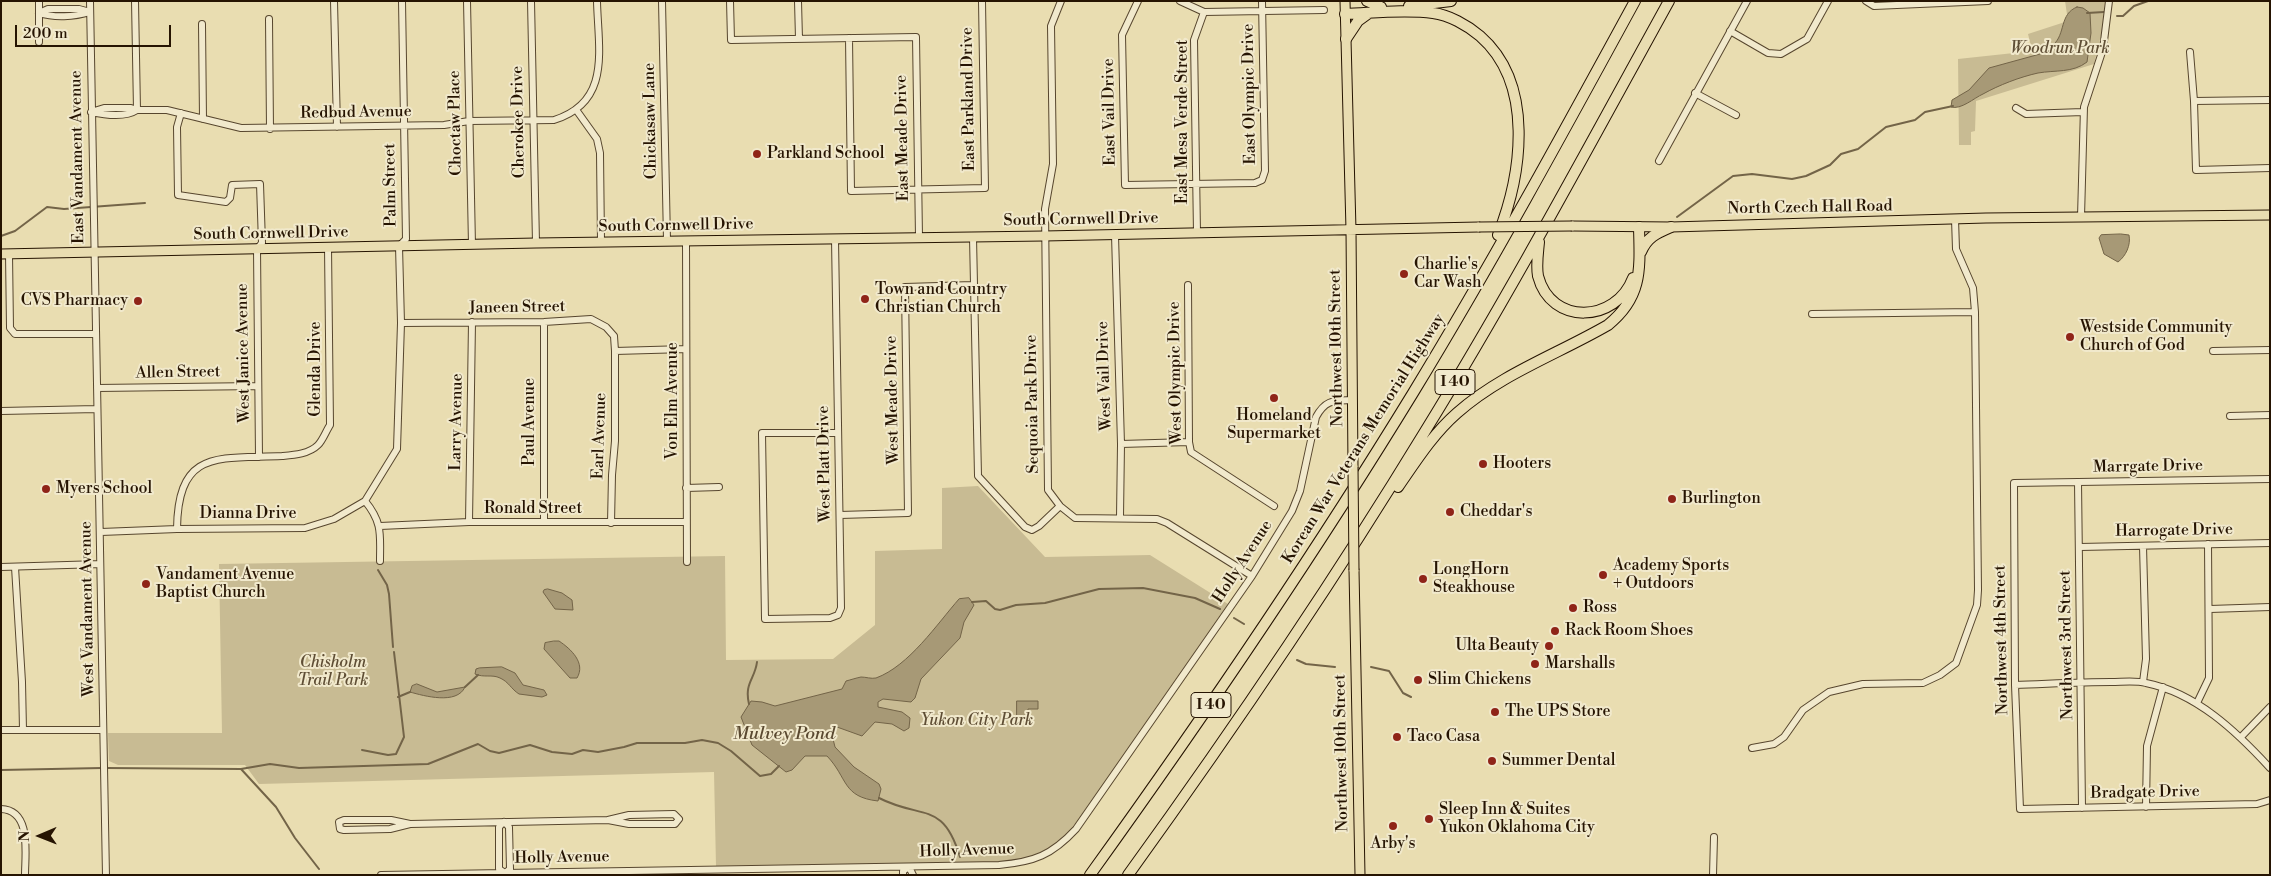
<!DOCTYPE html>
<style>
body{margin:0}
#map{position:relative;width:2271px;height:876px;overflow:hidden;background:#e9ddb1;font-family:"Libre Bodoni",serif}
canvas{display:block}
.frame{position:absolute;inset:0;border:2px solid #261402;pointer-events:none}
.north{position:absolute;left:15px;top:811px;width:50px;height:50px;-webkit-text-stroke:4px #f1e9cc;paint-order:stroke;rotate:269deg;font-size:14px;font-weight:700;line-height:20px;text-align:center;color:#261402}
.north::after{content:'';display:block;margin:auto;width:18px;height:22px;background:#261402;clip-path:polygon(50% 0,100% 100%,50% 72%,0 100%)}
.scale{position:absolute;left:15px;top:25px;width:156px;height:22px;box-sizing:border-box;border:2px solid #261402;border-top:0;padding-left:6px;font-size:15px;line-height:18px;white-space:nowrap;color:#261402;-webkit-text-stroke:4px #f1e9cc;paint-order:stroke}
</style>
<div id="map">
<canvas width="2271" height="876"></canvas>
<div class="frame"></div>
<div class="north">N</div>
<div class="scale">200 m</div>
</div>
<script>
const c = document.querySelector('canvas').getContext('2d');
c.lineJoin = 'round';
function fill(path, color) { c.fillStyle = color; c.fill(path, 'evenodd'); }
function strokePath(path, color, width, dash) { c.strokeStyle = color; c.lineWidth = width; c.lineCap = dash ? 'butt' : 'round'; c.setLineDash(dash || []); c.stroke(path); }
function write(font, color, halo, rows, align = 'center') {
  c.font = font + ' "Libre Bodoni",serif'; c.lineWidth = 4; c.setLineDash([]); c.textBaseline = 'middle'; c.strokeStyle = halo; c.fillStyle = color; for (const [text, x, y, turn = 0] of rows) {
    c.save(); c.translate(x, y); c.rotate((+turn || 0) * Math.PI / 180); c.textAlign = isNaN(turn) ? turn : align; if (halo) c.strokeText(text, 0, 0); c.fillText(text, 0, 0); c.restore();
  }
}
const green = new Path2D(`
 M 2065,1 L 2105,1 L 2103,27 L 2094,64 L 1976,101 L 1975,131 L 1971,132 L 1971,145 L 1959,145 L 1958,59 L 2014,53 L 2031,46 L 2028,34 L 2068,21 Z
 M 978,486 L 1045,557 L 1150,555 L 1228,604 L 1078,820 C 1056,848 1037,858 1001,862 L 716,866 L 714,772 L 259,784 L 245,765 L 118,765 L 109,761 L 108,733 L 222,733 L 219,564 L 725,556 L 726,660 L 833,659 L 875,625 L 875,551 L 942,549 L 942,488 Z`);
const water = new Path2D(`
 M 2077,7 L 2083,8 L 2090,13 L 2091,33 L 2087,62 C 2073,73 2055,70 2038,73 C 2020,77 1999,85 1983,94 C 1974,98 1961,110 1951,107 L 1952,100 L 1969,90 L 1989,68 L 2040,54 L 2041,49 C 2045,48 2050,47 2053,45 C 2066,34 2059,14 2077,7 Z
 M 2121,234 L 2129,235 C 2131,245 2126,256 2118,262 L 2104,254 L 2099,238 L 2101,235 Z
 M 548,589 L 562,593 L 572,600 L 573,610 L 555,609 L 543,592 L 544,590 Z
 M 969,598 L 974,605 L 964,622 L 960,638 L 921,679 L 915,698 L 911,702 L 883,699 L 878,702 L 878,707 L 902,712 L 910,718 L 909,728 L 904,731 L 892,724 L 875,722 L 862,736 L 837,727 L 832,735 L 835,747 L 854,767 L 879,784 L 881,789 L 878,801 C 842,797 848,778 827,756 L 805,756 L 792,770 L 786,772 L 752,745 L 741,717 L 751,701 L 762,702 L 775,706 L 842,689 L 846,681 C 850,680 856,678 861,677 C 866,677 871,679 876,678 C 909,666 937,624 959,599 Z
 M 554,641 L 559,641 C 571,649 586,663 577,678 L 570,678 L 544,649 L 545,643 Z
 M 502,667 L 515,673 L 523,685 L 544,690 L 547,695 L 542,697 L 519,694 C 511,689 509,682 500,678 C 492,674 484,678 475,674 L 476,669 L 479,668 Z
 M 417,684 L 437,692 L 465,687 C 457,705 424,696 410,692 L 412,686 Z
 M 1017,701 L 1038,701 L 1038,709 L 1028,709 L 1028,716 L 1033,716 L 1033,721 L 1017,721 Z`);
const stream = new Path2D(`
 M 2087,13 L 2104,12
 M 2117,16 L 2123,16 L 2134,6 L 2148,1
 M 1677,217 L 1733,176 L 1752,174 L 1792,179 L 1806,176 L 1830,165 L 1841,154 L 1858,149 L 1886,127 L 1915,120 L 1925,112 L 1953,106
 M 1,236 L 15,231 L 47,207 L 64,209 L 145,203
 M 378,570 L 387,585 L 389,594 L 393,647
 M 972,602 L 986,601 L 995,609 L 1000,610 L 1016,605 L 1045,603 L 1099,589 L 1143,588 L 1195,598 L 1220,609
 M 1234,618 L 1244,624
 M 1297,660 L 1306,664 L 1335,667
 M 1371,667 L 1389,671 L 1403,693 L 1411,697
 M 465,687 L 478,675
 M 398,697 L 410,692
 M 749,704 C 744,683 755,679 757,662
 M 362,750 L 388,755 L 396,754 L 404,737 L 394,652
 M 106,768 L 241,769 L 270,764 L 299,768 L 428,764 L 478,744 L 490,751 L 499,753 L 530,745 L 552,752 L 572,754 L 583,750 L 598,752 L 624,747 L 637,743 L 685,743 L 702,740 L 718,743 L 731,751 L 760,776 L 771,774 L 779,766
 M 241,769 L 276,807 L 295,838 L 319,869
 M 1,770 L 102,768
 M 879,798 C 922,820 943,800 960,857`);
const minor = new Path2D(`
 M 39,1 L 39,42
 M 90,1 L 106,875
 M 135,1 L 137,110 L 167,110 L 241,128 L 444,125 L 469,121 L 554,120 C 612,102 598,49 597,1
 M 334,1 L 337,127
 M 467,1 L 472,245
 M 531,1 L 536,243
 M 662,1 L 667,240
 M 730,1 L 731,40 L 916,37 L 919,237
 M 798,1 L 799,39
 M 1061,1 L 1051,26 L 1053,164 L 1045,209 L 1048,490 L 1060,506 L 1075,518 L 1157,519 L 1167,523 L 1252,576
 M 1138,1 L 1122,35 L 1125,185 L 1255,183 L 1262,180 L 1265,171 L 1262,1
 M 1180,1 L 1204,12 L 1324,10
 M 1866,1 L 1874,6 L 1988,1
 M 48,9 L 79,9 L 90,12 C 74,17 54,18 39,13 Z
 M 269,19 L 270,129
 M 202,24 L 203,119
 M 1730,31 L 1768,53 L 1781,54 L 1807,39 L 1828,1
 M 849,38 L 851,191 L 985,188 L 982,1
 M 2190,52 L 2194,101 L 2196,170 L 2270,168
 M 1695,93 L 1736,115
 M 2194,101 L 2270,100
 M 104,108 L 131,108 L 137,110 C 125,118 105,115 91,112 Z
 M 2016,108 L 2026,114 L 2083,112
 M 577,111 L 597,139 L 600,153 L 601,242
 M 181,113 L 177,127 L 178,195 L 226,202 L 230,198 L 232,185 L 260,184 L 262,243 L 257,249 L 259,457
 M 1659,161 L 1747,1
 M 2081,217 L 2084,107 L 2103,49 L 2109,1
 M 1197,233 L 1194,40 L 1204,12
 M 1115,235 L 1121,444 L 1120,517
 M 973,237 L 978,476 L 1025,527 L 1032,530 L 1039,526 L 1060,506
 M 835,239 L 841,608 L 838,615 L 830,618 L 765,619 L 762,433 L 838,433
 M 686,240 L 687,562
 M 9,254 L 10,328 L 15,334 L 95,334
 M 1188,285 L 1189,442 L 1191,452 L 1274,506
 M 1812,314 L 1975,312
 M 544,322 L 544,522
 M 401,323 L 544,322 L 591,319 L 606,327 L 614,336 L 615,351 L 615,441 L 612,475 L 611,523
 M 615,351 L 686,349
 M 2213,351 L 2270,350
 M 97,388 L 258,386
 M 1,411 L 97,409
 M 2230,416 L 2270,415
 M 1121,444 L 1189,442
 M 2270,479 L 2014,483 L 2015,685 L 2020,809 L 2257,804 L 2270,800
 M 2078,482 L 2082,808
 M 686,488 L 719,487
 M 365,501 C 383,523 380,535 380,561
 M 840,515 L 908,513 L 905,287 L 973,285
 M 469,522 L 472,322
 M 380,526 L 469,522 L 686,522
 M 177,529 C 178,448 219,459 282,456 C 294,455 309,454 318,445 C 323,440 326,431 330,425 L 328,247
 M 101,532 L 177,529 L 305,528 L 334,519 L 365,501 L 397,449 L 401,323 L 399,246 L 406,239 L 402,1
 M 2143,546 L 2146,659 L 2143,682
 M 2080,547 L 2270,543
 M 1,567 L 100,564
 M 15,567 L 22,682 L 23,730
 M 2210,609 L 2270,607
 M 2015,685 C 2047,684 2079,682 2111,682 C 2122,682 2135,680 2146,683 C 2196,693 2236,731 2270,768
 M 2197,703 L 2209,678 L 2208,544
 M 1,730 L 103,730
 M 2241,737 L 2270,707
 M 1752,748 L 1774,744 L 1784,737 L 1803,710 L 1829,692 L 1863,684 L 1923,683 L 1940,675 L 1956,663 L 1977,605 L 1978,590 L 1975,312 L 1973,288 L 1956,249 L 1955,219
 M 2146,807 L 2147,746 L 2163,687
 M 1,809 C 32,810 25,854 25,875
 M 504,822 L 509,827 L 510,869 L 505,873 L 499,869 L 499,827 Z
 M 410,824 L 390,829 L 344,830 L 340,829 L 339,822 L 344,820 L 391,820 L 410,824 L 608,820 L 629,824 L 675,824 L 679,819 L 674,814 L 629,815 L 608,820
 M 381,875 L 999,865 C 1034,862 1052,855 1076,829 L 1252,576 L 1292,511 L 1300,491 L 1316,417 C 1326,399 1334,401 1353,400
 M 903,875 L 903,871 L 909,867 L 913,875
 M 1713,875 L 1714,837`);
const major = new Path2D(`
 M 1345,1 L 1351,230 L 1353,467
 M 1572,226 L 1671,227 L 1986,218 L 2270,215
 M 1,254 L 536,243 L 1044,236 L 1479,227
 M 1354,570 L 1360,875`);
const highway = new Path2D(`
 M 1367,1 L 1381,7
 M 1409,6 L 1451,1
 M 1345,14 C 1373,13 1404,9 1433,13 C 1449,15 1467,25 1480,36 C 1535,84 1522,174 1498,235
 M 1346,39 L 1358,21 L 1369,13
 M 1539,242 C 1538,253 1536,265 1538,276 C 1551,326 1616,323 1633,278
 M 1641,252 C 1647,237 1657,233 1671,227
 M 1398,487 C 1416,461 1433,434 1457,413 C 1501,374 1558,354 1608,325 C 1643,297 1640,268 1639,227
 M 1090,875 C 1203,718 1312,558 1413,393 C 1491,265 1563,133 1635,1
 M 1128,875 C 1232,731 1332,584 1424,433 C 1511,292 1589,146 1669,1`);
const majorBridge = new Path2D(`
 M 1479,227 L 1572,226
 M 1353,467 L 1354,570`);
const markers = [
 [757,154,5,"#8f2418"],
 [1404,274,5,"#8f2418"],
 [865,299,5,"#8f2418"],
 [138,301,5,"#8f2418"],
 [2070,337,5,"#8f2418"],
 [1274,398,5,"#8f2418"],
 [1483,464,5,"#8f2418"],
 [46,489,5,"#8f2418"],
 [1672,499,5,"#8f2418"],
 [1450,512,5,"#8f2418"],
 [1603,575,5,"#8f2418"],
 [1423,579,5,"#8f2418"],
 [146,584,5,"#8f2418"],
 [1573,608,5,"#8f2418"],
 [1555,631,5,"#8f2418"],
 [1549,646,5,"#8f2418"],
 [1535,664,5,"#8f2418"],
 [1418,680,5,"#8f2418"],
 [1495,712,5,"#8f2418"],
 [1397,737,5,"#8f2418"],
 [1492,761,5,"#8f2418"],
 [1429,819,5,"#8f2418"],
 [1393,826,5,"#8f2418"]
];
const shields = [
 [1455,382,40],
 [1211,705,40]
];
const shieldNames = [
 ["I 40",1455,382],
 ["I 40",1211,705]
];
const parkNames = [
 ["Woodrun Park",2060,49],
 ["Chisholm",333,663],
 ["Trail Park",333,681],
 ["Yukon City Park",977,721]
];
const streetNames = [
 ["East Olympic Drive",1250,94,-91],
 ["East Parkland Drive",969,99,-91],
 ["East Vail Drive",1110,112,-91],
 ["Redbud Avenue",356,113,-1],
 ["Chickasaw Lane",651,121,-91],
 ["Cherokee Drive",519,122,-91],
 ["East Mesa Verde Street",1183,122,-90],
 ["Choctaw Place",456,123,-91],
 ["East Meade Drive",903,138,-91],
 ["East Vandament Avenue",78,157,-91],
 ["Palm Street",391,185,-91],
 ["North Czech Hall Road",1810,208,-1],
 ["South Cornwell Drive",1081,220,-1],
 ["South Cornwell Drive",676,226,-1],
 ["South Cornwell Drive",271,234,-1],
 ["Janeen Street",517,308,-1],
 ["Northwest 10th Street",1337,348,-91],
 ["West Janice Avenue",244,353,-91],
 ["Glenda Drive",316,369,-90],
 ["Allen Street",178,373,-1],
 ["West Olympic Drive",1176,373,-91],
 ["West Vail Drive",1105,376,-92],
 ["West Meade Drive",893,400,-91],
 ["Von Elm Avenue",673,401,-90],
 ["Sequoia Park Drive",1033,404,-91],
 ["Larry Avenue",457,422,-89],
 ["Paul Avenue",530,422,-90],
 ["Earl Avenue",600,436,-88],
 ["Korean War Veterans Memorial Highway",1364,439,-58],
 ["West Platt Drive",825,464,-91],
 ["Marrgate Drive",2148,467,-1],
 ["Ronald Street",533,509],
 ["Dianna Drive",248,514],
 ["Harrogate Drive",2174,531,-1],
 ["Holly Avenue",1243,562,-57],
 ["West Vandament Avenue",88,609,-91],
 ["Northwest 4th Street",2002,640,-91],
 ["Northwest 3rd Street",2067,645,-91],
 ["Northwest 10th Street",1342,753,-91],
 ["Bradgate Drive",2145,793,-1],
 ["Holly Avenue",967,851,-2],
 ["Holly Avenue",562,858,-1]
];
const poiNames = [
 ["Parkland School",767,154],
 ["Charlie's",1414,265],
 ["Car Wash",1414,283],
 ["Town and Country",875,290],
 ["Christian Church",875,308],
 ["CVS Pharmacy",128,301,"right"],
 ["Westside Community",2080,328],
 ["Church of God",2080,346],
 ["Homeland",1274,416,"center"],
 ["Supermarket",1274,434,"center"],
 ["Hooters",1493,464],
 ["Myers School",56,489],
 ["Burlington",1682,499],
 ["Cheddar's",1460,512],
 ["Academy Sports",1613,566],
 ["+ Outdoors",1613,584],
 ["LongHorn",1433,570],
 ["Steakhouse",1433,588],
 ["Vandament Avenue",156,575],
 ["Baptist Church",156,593],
 ["Ross",1583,608],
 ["Rack Room Shoes",1565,631],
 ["Ulta Beauty",1539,646,"right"],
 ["Marshalls",1545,664],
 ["Slim Chickens",1428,680],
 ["The UPS Store",1505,712],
 ["Taco Casa",1407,737],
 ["Summer Dental",1502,761],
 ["Sleep Inn & Suites",1439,810],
 ["Yukon Oklahoma City",1439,828],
 ["Arby's",1393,844,"center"]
];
const waterNames = [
 ["Mulvey Pond",784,735]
];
fill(green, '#c8bb93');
fill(water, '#a79976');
strokePath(water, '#736448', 1);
strokePath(stream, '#736448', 2);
strokePath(minor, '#57462e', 8);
strokePath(major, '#261402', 11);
strokePath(highway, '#261402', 12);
strokePath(minor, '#f1e9cc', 6);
strokePath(major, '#e9ddb1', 9);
strokePath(highway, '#e9ddb1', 10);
strokePath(majorBridge, '#261402', 11, []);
strokePath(majorBridge, '#e9ddb1', 9);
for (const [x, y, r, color] of markers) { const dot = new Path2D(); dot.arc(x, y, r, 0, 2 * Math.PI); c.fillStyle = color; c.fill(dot); strokePath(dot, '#f1e9cc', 2); }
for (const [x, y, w] of shields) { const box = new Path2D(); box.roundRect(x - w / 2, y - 12.5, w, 25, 4); c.fillStyle = '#f1e9cc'; c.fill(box); strokePath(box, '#261402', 1); }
write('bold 15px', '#261402', null, shieldNames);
write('italic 16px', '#5f4e35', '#f1e9cc', parkNames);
write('16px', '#261402', '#f1e9cc', streetNames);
write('16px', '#261402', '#f1e9cc', poiNames, 'left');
write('italic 18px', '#5a4930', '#f1e9cc', waterNames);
</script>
